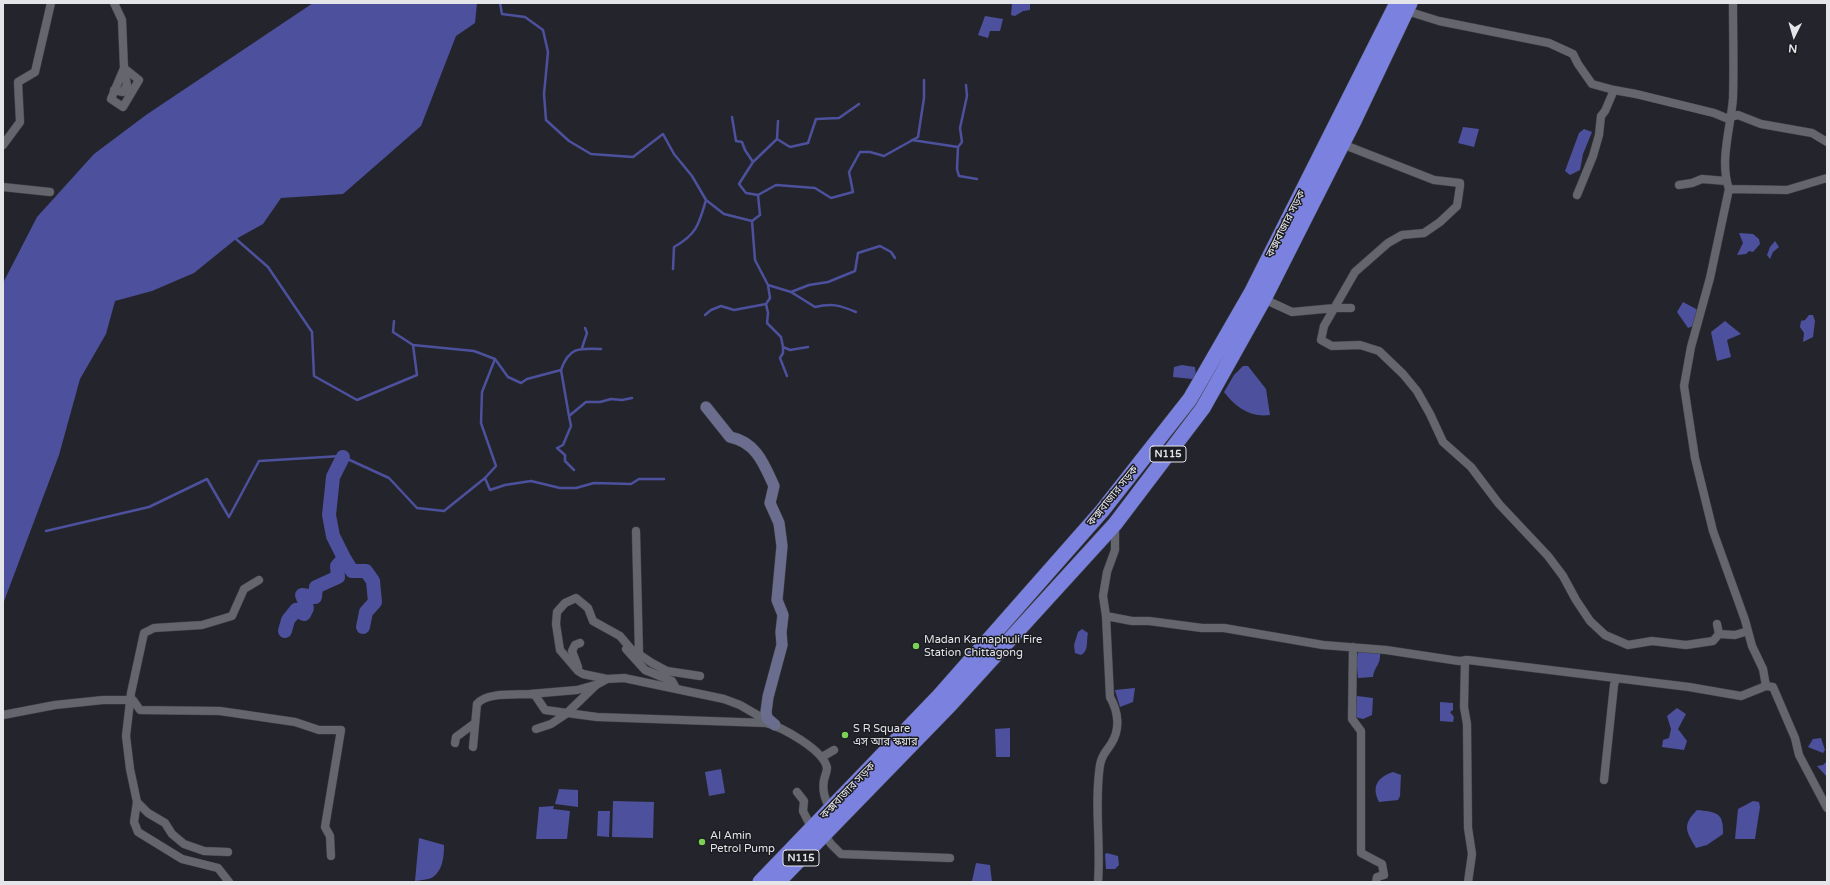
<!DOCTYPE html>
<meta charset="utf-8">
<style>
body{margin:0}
#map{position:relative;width:1830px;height:885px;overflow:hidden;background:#24252c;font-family:"Varela Round",sans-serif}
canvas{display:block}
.frame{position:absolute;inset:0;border:4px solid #e4e5e9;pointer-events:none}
.north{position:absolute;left:1774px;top:16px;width:40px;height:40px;-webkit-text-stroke:3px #1b1c22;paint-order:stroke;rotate:185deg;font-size:11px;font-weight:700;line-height:16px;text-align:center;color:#e4e5e9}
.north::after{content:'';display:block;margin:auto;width:14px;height:18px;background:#e4e5e9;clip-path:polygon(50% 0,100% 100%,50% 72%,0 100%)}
</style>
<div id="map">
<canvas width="1830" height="885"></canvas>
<div class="frame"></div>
<div class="north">N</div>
</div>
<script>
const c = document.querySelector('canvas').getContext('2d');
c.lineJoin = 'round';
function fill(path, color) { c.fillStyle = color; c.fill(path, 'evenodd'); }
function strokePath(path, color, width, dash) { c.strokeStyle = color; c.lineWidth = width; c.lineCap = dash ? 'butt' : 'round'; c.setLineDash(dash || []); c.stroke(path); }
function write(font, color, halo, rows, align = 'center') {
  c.font = font + ' "Varela Round","Noto Sans Bengali",sans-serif'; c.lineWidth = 3; c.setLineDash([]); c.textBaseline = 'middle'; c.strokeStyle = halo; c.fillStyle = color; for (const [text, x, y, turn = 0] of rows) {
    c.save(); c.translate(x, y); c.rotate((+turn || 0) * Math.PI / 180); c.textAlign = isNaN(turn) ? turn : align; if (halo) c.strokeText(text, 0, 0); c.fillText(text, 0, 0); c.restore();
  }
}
const water = new Path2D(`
 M 313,3 L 477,3 L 475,23 L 456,36 L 421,126 L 343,194 L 281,198 L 263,224 L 236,239 L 194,273 L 152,291 L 115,301 L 106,334 L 80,379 L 59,455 L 3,604 L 3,283 L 37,217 L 94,154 L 146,115 Z
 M 1012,3 L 1030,3 L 1030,10 L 1023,11 L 1015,16 L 1011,15 Z
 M 985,16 L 1003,19 L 1000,31 L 990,31 L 988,38 L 978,35 Z
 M 1463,127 L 1479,129 L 1474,147 L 1458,143 Z
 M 1584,129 L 1592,132 L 1583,154 L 1580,170 L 1570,175 L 1565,171 L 1579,133 Z
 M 1739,233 L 1753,234 L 1759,239 L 1760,244 L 1753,252 L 1749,251 L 1746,254 L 1737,255 L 1743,243 Z
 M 1775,241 L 1779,247 L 1773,252 L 1770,259 L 1767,255 L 1770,247 Z
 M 1683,302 L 1698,310 L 1693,326 L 1688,328 L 1677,312 Z
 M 1809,315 L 1813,315 L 1815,321 L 1813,337 L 1803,342 L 1804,333 L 1800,327 L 1801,321 L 1805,320 Z
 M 1725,321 L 1741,334 L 1727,340 L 1731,357 L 1717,361 L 1711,332 Z
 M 1182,365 L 1195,367 L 1196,377 L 1192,379 L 1173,377 L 1174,367 Z
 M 1243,366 L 1248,366 L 1266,389 L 1270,415 C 1251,418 1235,407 1224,392 L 1234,375 Z
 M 1082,629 L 1088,633 C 1086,641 1089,651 1081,655 L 1075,653 L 1074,645 L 1078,632 Z
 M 1359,650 L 1380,652 C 1381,665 1375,665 1373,677 L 1358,678 L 1356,659 Z
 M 1135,688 L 1133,702 L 1120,707 L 1115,690 Z
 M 1357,696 L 1373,698 L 1372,715 L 1363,719 L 1355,717 Z
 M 1440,702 L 1453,703 L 1453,710 L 1450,712 L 1454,717 L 1453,722 L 1440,721 Z
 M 1677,708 L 1686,714 L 1678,729 L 1687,741 L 1684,750 L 1662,747 L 1663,740 L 1669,738 L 1671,729 L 1667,716 Z
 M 1010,728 L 1010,757 L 996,757 L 995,729 Z
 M 1821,738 L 1825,750 L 1823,753 L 1808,747 L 1813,739 Z
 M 1827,761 L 1827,775 L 1826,776 L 1817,766 L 1823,765 Z
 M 721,769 L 725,793 L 709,796 L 705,772 Z
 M 1393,772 L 1401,775 L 1400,796 L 1398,800 L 1379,802 C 1371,786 1378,777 1393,772 Z
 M 559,789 L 578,790 L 578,807 L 555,804 Z
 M 613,801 L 654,802 L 653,838 L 612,837 Z
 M 1753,801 L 1759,802 L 1760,807 L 1755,839 L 1735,839 L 1738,809 Z
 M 554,806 L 553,809 L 570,811 L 567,839 L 536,839 L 539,807 Z
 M 1697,810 C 1716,812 1724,812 1723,834 L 1707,845 L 1696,848 C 1687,832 1681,826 1697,810 Z
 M 598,811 L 610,811 L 609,837 L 597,836 Z
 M 419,838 L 444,845 C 444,856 443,870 433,877 C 429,880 420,880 415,881 Z
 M 1107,853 L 1118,856 L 1119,865 L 1115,869 L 1106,869 L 1105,854 Z
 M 976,863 L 990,865 L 992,882 L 972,881 Z`);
const stream = new Path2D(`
 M 500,3 L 502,14 L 525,17 L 543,30 L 548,52 L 544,94 L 546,120 L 569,141 L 591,154 L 633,157 L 663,134 L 674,154 L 692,176 L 706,200 L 724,214 L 752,221 L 755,260 L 768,285 L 770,298 L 766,304 L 734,310 L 721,306 L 711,310 L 705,315
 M 732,117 L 736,141 L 742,142 L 745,150 L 753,162
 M 918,137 L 924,98 L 924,80
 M 777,139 L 790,147 L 808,143 L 816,119 L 839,118 L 859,104
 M 912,140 L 958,147 L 957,169 L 959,176 L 977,179
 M 958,147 L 962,142 L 960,128 L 967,96 L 966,85
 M 758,195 L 776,185 L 815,188 L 831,198 L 853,192 L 849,172 L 860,152 L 870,152 L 884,156 L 918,137
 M 752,221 L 760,215 L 758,195 L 746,193 L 739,184 L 753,162 L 777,139 L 778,121
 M 236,239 L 268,267 L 312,332 L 314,376 L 357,400 L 417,375 L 413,345 L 474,351 L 495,359 L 508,377 L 521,383 L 527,379 L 561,370 L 569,416 L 586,402 L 600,402 L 611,399 L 622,400 L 632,398
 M 673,269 L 674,247 C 697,234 699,224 706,200
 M 768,285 L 791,292 L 815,307 C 832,303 839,305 856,312
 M 791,292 L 809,285 L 828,282 L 855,271 L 858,253 L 880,246 L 891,252 L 895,258
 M 766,304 L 768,313 L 767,323 L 781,337 L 783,347 L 790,350 L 808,347
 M 394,321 L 393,332 L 413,345
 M 783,347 L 783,353 L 780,358 L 787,376
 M 582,348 L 587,333 L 585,328
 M 561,370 C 569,347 579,348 601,349
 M 569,416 L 571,426 L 563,445 L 557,448 L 565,455 L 565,461 L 574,470
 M 485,478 L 490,490 L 505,485 L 531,481 L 560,488 L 576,488 L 594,483 L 631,484 L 639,479 L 664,479
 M 46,531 L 149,507 L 207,479 L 229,517 L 259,461 L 341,456 L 389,478 L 417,508 L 444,511 L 485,478 L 496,466 L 481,423 L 482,392 L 495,359`);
const river = new Path2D(`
 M 344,558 L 352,571 L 366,571 L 373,581 L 375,602 L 366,612 L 363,627
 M 285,631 L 288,620 L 296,610 L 304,614 L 307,608 L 302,595 L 315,597 L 316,587 L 338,577 L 337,566 L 344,558 L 333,536 L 329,515 L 333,477 L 343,457`);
const street = new Path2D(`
 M 114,3 L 122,20 L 124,68 L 127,85 L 123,92 L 114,90
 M 1733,3 C 1733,35 1734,67 1733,98 C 1731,127 1719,161 1729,189 L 1710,278 L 1691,347 L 1684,386 L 1695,458 L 1713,531 L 1745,620 L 1752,646 L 1763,669 L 1766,686 L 1773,687 L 1795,738 L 1799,755 L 1827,808
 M 1407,11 L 1439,21 L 1549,43 L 1573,54 L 1578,64 L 1592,84 L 1614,90 L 1636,94 L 1714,113 L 1726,118 L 1738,115 L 1761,124 L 1812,133 L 1827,142
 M 124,68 L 139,80 L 123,107 L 111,99 Z
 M 1342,144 L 1434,180 L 1460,183 L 1460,186 L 1457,206 L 1440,222 L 1424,233 L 1402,235 L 1388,243 L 1355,272 L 1324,326 L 1321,340 L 1332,346 L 1360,345 L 1379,351 L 1403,374 L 1417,391 L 1430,414 L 1443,442 L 1471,467 L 1499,504 L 1548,556 L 1563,576 L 1576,600 L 1590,621 L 1605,635 L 1628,645 L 1652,641 L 1686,645 L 1713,641 L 1719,634 L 1717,624
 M 3,145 L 20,122 L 18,82 L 35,72 L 51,3
 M 1679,185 L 1692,183 L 1702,179 L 1726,181
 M 3,187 L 50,192
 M 1729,189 L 1787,190 L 1827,178
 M 1577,195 L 1593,156 L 1599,135 L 1601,116 L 1605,111 L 1614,90
 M 1264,299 L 1292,312 L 1335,308 L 1351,308
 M 636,531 L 639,654
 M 1106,616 L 1132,621 L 1149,621 L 1202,628 L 1224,628 L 1323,645 L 1386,650 L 1459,661 L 1468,660 L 1689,687 L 1741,696 L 1766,686
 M 1719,634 L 1735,635 L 1748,631
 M 1353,647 L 1352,719 L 1361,731 L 1361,853 L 1382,864 L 1384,875 L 1377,877 L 1376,882
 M 626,649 L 645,670 L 672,681 L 676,688
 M 1465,660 L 1464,707 L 1467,724 L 1468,828 L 1472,854 L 1468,882
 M 578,667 L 572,651 L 575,645 L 580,643
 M 607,679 L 583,674 L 578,671 L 560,650 L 556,624 L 557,612 L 565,603 L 576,598 L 588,608 L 593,621 L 620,636 L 631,649 L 652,663 L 667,671 L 700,676
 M 530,694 L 577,690 L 595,685
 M 3,715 L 55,705 L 103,700 L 133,700 L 140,710 L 220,711 L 295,722 L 319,730 L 341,730 L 325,827 L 330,836 L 331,856
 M 536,729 L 551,724 L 566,714 L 596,685 L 607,679 L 624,678 L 724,699 L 740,705 L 771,723
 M 455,743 L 456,737 L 475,723
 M 473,747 L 477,704 C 486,692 516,695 530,694 L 535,695 L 545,710 L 597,717 L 766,723 C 782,727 824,750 827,768 C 827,771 825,776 824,780 C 822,791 825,799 830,809
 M 822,757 L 834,750
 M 1604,780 L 1614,685 L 1616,678
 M 797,792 L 804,801 L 803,811 L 812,829
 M 137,802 L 134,822 L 138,832 L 182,859 L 218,868 L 229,882
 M 824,834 L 831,844 L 841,854 L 950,858
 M 228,852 L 204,851 L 184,844 L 172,834 L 165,823 L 148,813 L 137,802 L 130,769 L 126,736 L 131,693 L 144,633 L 154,628 L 202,625 L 232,616 L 244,589 L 259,580
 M 1098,882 C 1101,843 1094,804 1100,765 C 1102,754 1106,752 1111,744 C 1121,729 1118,711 1110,697 L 1106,616 L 1103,596 L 1107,572 L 1115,550 L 1115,524`);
const secondary = new Path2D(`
 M 706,407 L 730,437 C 756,442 764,464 774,486 L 770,503 L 779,523 L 782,546 L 777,600 L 783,615 L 781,632 L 782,645 L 768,697 L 766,712 L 767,718 L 775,725`);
const highway = new Path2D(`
 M 760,882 L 939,696 L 1102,511 L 1190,399 L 1251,293 L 1397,3
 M 778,882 L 950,705 L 1115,524 L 1203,408 L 1264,299 L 1354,121 L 1410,3`);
const markers = [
 [916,646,4,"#7bd155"],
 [845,735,4,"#7bd155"],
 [702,842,4,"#7bd155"]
];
const shields = [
 [1168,454,36],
 [801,858,36]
];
const shieldNames = [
 ["N115",1168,454],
 ["N115",801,858]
];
const streetNames = [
 ["কক্সবাজার সড়ক",1286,224,-63],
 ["কক্সবাজার সড়ক",1113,496,-51],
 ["কক্সবাজার সড়ক",848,791,-46]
];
const poiNames = [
 ["Madan Karnaphuli Fire",924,640],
 ["Station Chittagong",924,653],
 ["S R Square",853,729],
 ["এস আর স্কয়ার",853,742],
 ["Al Amin",710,836],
 ["Petrol Pump",710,849]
];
fill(water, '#4c509d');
strokePath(stream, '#4c509d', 2.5);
strokePath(river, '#4c509d', 14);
strokePath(street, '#414247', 9);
strokePath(secondary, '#414247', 12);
strokePath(highway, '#414247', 16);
strokePath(street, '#64656d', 8);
strokePath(secondary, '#6b6d8f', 11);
strokePath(highway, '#7a81de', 15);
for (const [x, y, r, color] of markers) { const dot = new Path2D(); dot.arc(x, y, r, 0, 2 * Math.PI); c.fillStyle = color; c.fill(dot); strokePath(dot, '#1b1c22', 1.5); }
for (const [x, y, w] of shields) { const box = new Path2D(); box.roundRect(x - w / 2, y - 8, w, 16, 3); c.fillStyle = '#1b1c22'; c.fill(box); strokePath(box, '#e4e5e9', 1); }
write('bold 10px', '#e4e5e9', null, shieldNames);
write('11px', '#e4e5e9', '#1b1c22', streetNames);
write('11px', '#e4e5e9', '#1b1c22', poiNames, 'left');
</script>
